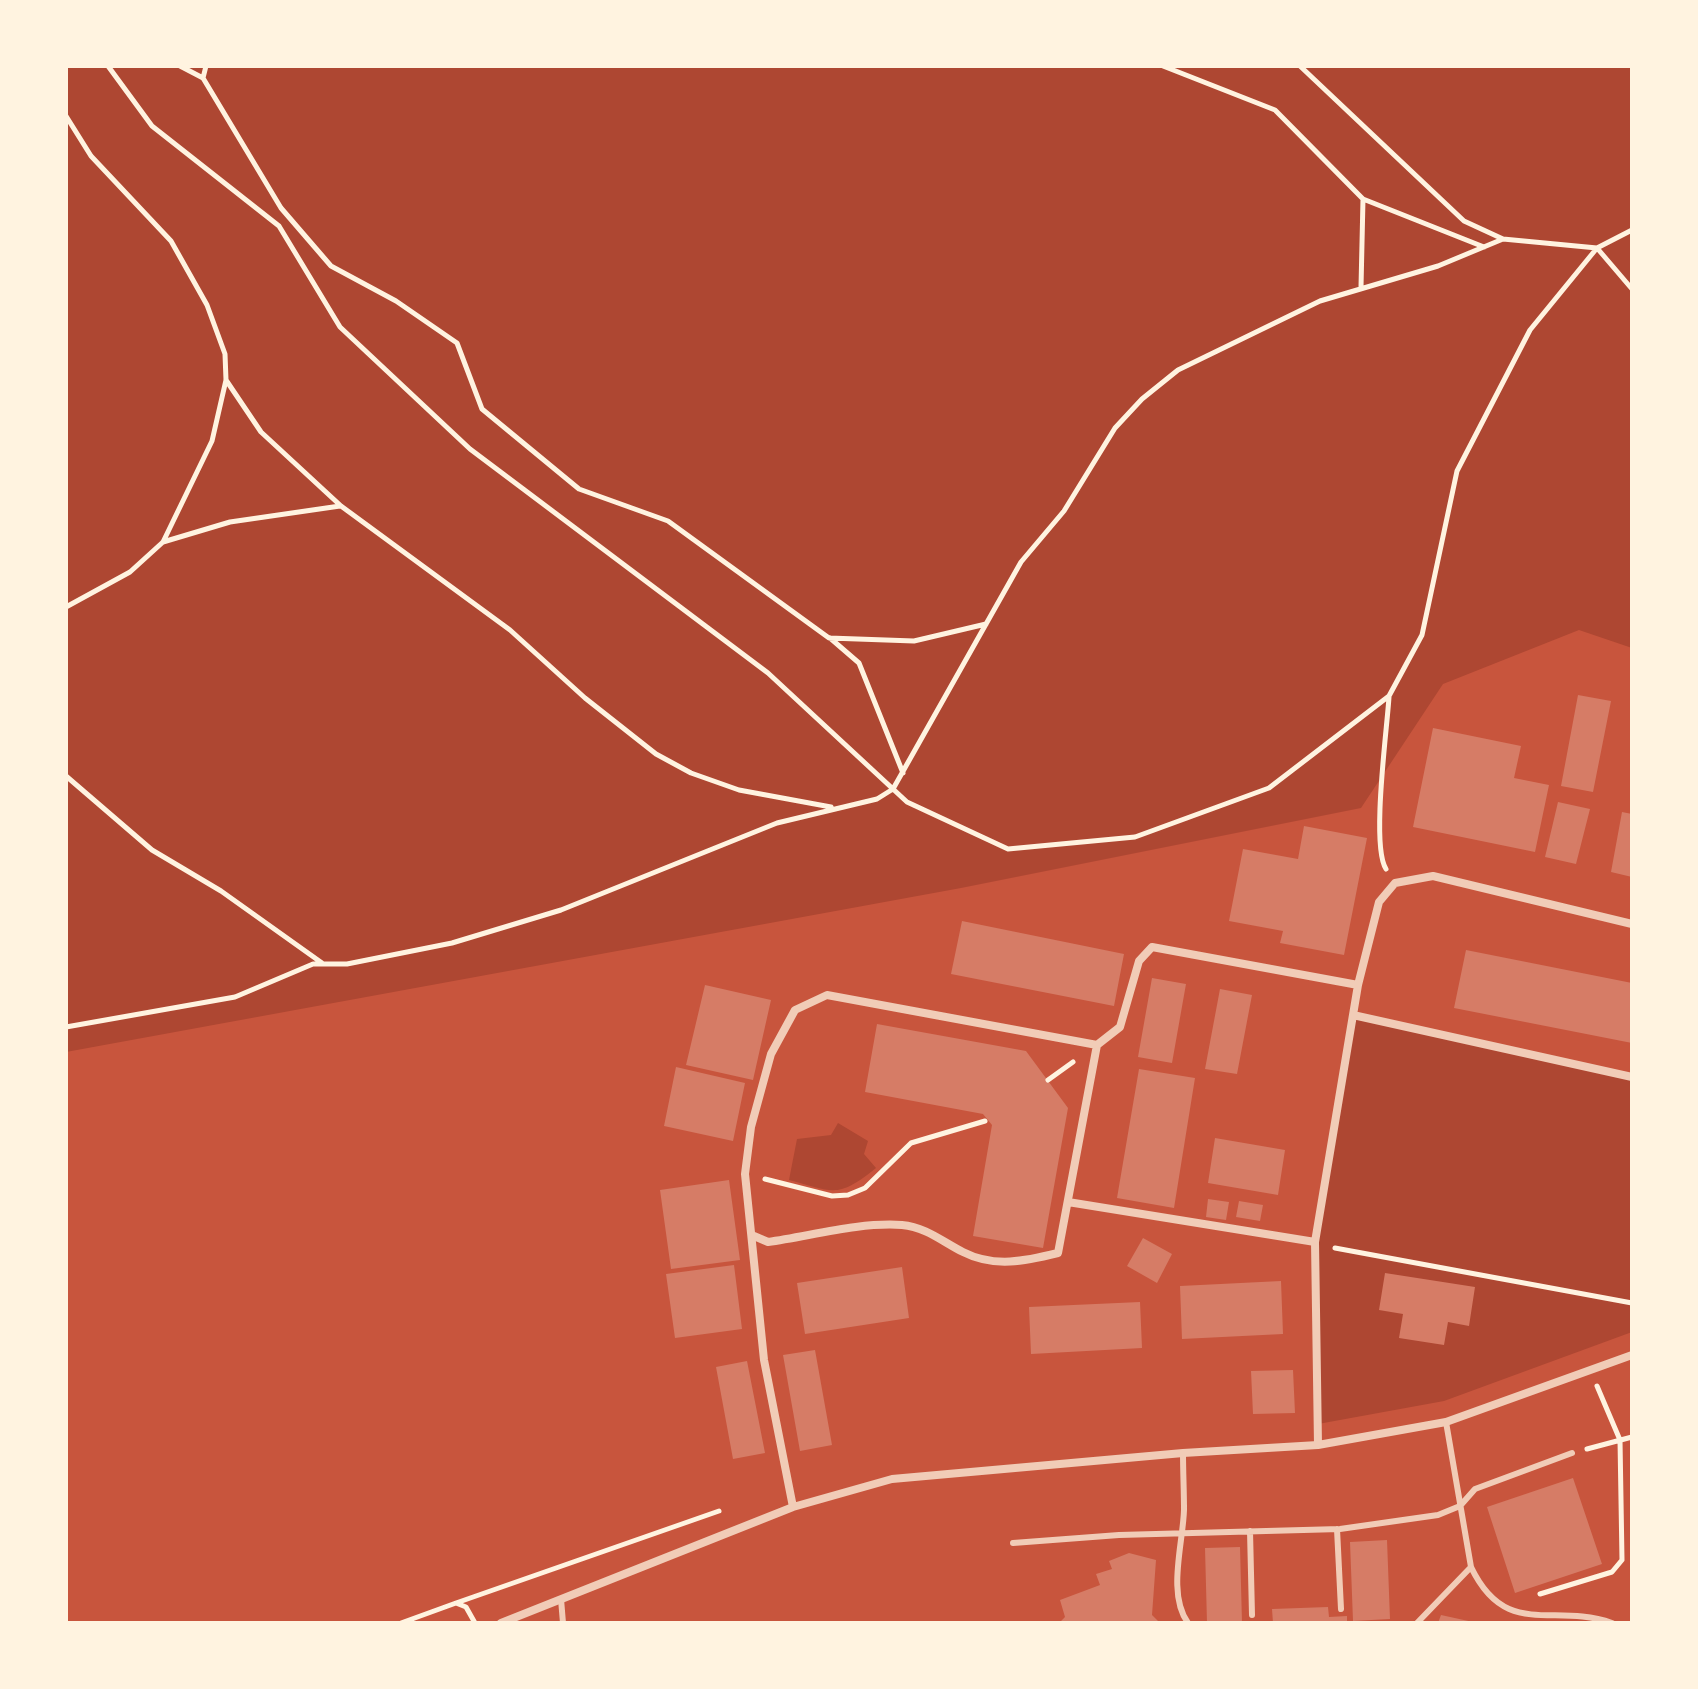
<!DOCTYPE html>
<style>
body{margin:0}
#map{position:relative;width:1698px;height:1689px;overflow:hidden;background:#c8553d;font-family:"Noto Sans",sans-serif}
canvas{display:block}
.frame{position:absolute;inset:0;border:68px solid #fff3e0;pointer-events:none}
</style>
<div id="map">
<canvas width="1698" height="1689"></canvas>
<div class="frame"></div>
</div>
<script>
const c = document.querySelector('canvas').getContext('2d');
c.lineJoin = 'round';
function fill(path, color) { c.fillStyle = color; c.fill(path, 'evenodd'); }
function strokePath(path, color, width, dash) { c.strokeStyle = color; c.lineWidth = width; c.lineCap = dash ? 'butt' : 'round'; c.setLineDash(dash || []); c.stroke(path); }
const green = new Path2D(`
 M 66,66 L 1632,66 L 1632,648 L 1579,630 L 1443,684 L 1361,808 L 961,888 L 66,1052 Z
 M 1353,1015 L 1632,1074 L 1632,1332 L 1444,1401 L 1318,1424 L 1315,1242 Z
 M 838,1123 L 868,1141 L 864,1154 L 876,1168 C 837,1199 835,1192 789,1180 L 797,1139 L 831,1135 Z`);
const building = new Path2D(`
 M 1578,695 L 1611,701 L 1593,792 L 1561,786 Z
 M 1433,728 L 1521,746 L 1514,778 L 1549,785 L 1535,852 L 1413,827 Z
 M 1558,802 L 1590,809 L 1576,864 L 1545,857 Z
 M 1622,812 L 1632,814 L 1632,877 L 1611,872 Z
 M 1304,826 L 1367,838 L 1344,955 L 1280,943 L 1283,931 L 1229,921 L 1243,849 L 1298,859 Z
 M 962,921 L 1124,954 L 1114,1006 L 951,974 Z
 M 1466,950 L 1632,983 L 1632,1043 L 1454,1008 Z
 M 1152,978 L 1186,984 L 1172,1063 L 1138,1057 Z
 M 705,985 L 771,1000 L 753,1080 L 686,1065 Z
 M 1220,989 L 1252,995 L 1237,1074 L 1205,1069 Z
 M 877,1024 L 1026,1051 L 1068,1108 L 1043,1248 L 973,1236 L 992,1125 L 983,1114 L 865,1092 Z
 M 676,1067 L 745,1083 L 733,1141 L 664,1126 Z
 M 1139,1069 L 1195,1078 L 1174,1208 L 1117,1198 Z
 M 1215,1138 L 1285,1150 L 1278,1195 L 1208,1183 Z
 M 729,1180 L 740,1260 L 671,1269 L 660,1190 Z
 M 1208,1199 L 1229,1202 L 1226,1220 L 1206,1217 Z
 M 1239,1201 L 1263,1205 L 1260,1221 L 1236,1217 Z
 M 1143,1238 L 1172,1254 L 1157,1283 L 1127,1266 Z
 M 734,1265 L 742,1329 L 675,1338 L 666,1274 Z
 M 902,1267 L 909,1318 L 805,1334 L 797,1283 Z
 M 1385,1273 L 1475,1287 L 1469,1326 L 1448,1322 L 1444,1345 L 1399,1338 L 1403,1314 L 1379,1310 Z
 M 1281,1281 L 1283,1334 L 1182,1339 L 1180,1286 Z
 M 1140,1302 L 1142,1348 L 1031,1354 L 1029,1307 Z
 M 815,1350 L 832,1445 L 800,1451 L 783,1355 Z
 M 747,1361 L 765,1453 L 733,1459 L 716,1367 Z
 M 1293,1370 L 1295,1413 L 1253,1414 L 1251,1371 Z
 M 1573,1478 L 1602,1564 L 1515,1593 L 1487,1507 Z
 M 1387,1540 L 1390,1619 L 1353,1621 L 1350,1542 Z
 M 1240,1547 L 1242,1623 L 1207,1623 L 1205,1548 Z
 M 1129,1553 L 1156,1560 L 1152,1615 L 1160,1623 L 1059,1623 L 1065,1617 L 1060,1600 L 1100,1585 L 1096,1574 L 1112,1569 L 1109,1561 Z
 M 1328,1607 L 1329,1617 L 1347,1616 L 1347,1623 L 1273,1623 L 1272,1609 Z
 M 1441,1615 L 1473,1622 L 1473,1623 L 1438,1623 Z`);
const path = new Path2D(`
 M 108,66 L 152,126 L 279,226 L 340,327 L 470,449 L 768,673 L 907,802 L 1008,849 L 1135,837 L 1269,788 L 1389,696 L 1422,635 L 1457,471 L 1530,330 L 1597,248 L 1632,230
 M 180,66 L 203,78 L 281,208 L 331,266 L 396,301 L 457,343 L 482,409 L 579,489 L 668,521 L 829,638 L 914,641 L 986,624
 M 1163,66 L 1275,110 L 1363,199 L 1361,287
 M 1300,66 L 1464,221 L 1503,239 L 1597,248 L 1632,289
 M 203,78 L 206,66
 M 66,116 L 91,156 L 171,241 L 207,305 L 225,354 L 226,380 L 212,441 L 163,542 L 130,572 L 66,607
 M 1363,199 L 1484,247
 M 226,380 L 261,432 L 341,506 L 510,630 L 585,698 L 656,754 L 691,773 L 739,790 L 831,807
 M 163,542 L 230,522 L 340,506
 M 830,638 L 859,663 L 903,773
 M 66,776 L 152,850 L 221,891 L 322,963
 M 1386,869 C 1371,846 1387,730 1389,697
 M 66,1027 L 235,997 L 313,964 L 347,964 L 452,943 L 561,910 L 777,823 L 877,799 L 893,789 L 1021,562 L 1064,511 L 1115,428 L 1142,399 L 1178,370 L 1320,301 L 1438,266 L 1503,239
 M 1048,1080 L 1073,1062
 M 765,1179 L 832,1196 L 848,1195 L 865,1188 L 911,1143 L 985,1121
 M 1335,1248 L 1632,1303
 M 1587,1449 L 1632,1437
 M 1540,1594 L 1612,1572 L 1622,1560 L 1620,1440 L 1597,1386
 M 456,1603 L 719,1511
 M 401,1623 L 456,1603 L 466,1607 L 475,1623`);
const service = new Path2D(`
 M 1446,1422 L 1471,1567
 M 1183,1453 C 1183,1472 1184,1491 1184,1510 C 1183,1544 1167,1594 1188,1623
 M 1337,1529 L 1341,1609
 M 1250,1531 L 1252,1615
 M 1013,1543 L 1119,1535 L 1340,1529 L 1438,1515 L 1460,1506 L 1475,1489 L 1572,1453
 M 561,1599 L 563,1623
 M 1417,1623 L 1471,1567 C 1506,1640 1553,1602 1612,1623`);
const minor = new Path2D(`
 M 1353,1015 L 1632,1077
 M 1068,1202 L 1315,1242
 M 754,1236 L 768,1242 C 811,1236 859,1222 902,1225 C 926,1227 943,1242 963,1252 C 994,1268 1026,1261 1058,1253 L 1097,1045
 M 1318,1445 L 1315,1242 L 1358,985 L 1379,902 L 1395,883 L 1433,876 L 1632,924
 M 793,1507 L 764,1360 L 745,1174 L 751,1127 L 771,1054 L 795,1010 L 827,995 L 1097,1045 L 1120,1027 L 1139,961 L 1152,947 L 1358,985
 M 501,1623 L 793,1507 L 892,1479 L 1183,1453 L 1318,1445 L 1446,1422 L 1632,1355`);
fill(green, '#ae4732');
fill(building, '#d67c66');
strokePath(path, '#fff3e0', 5);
strokePath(service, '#f1ccb7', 6);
strokePath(minor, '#f1ccb7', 8);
</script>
